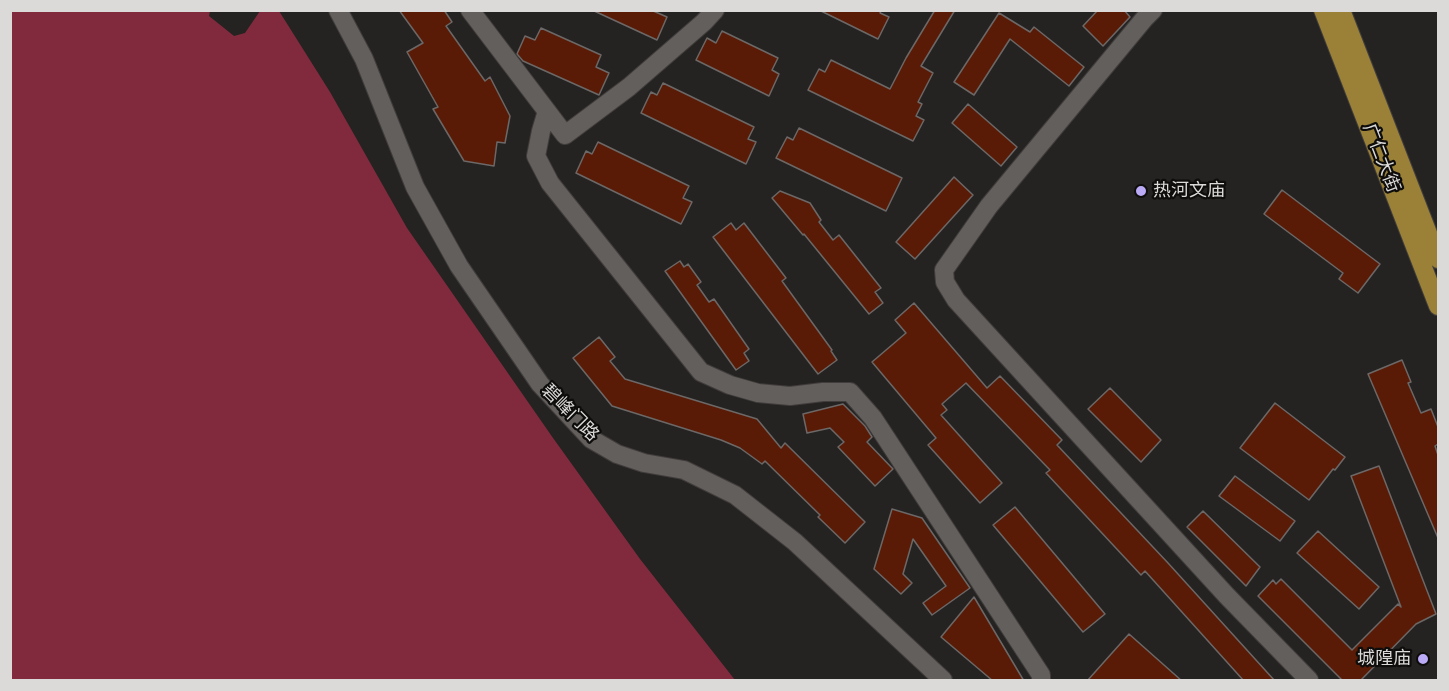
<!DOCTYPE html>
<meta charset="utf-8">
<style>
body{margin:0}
#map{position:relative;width:1449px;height:691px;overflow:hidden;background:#252321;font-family:"Open Sans",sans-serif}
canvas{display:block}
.frame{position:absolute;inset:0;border:12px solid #dbdad8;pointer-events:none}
</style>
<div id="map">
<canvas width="1449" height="691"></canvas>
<div class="frame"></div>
</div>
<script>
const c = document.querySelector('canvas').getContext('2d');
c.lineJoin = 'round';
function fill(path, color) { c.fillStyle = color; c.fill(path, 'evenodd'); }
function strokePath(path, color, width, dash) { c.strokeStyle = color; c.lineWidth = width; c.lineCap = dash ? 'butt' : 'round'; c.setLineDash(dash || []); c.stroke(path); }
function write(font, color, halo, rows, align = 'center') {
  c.font = font + ' "Open Sans","Noto Sans SC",sans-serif'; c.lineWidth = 4.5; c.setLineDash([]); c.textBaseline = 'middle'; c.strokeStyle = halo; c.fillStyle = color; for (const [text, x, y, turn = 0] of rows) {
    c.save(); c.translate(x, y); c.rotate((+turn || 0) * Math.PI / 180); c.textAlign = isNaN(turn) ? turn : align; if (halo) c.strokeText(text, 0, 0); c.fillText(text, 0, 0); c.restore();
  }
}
const forest = new Path2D(`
 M 10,11 L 210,11 L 209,16 L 234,36 L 245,33 L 260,11 L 279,11 L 330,92 L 407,228 L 553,438 L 640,559 L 735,680 L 11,680 Z`);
const building = new Path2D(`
 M 399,10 L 444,10 L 452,22 L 446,26 L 485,81 L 490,77 L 510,116 L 505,143 L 497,142 L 494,166 L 464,161 L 433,109 L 438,107 L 407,52 L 423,43 Z
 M 592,10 L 651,10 L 667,17 L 657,40 Z
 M 819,10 L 882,10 L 880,13 L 889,17 L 878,39 Z
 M 935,10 L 955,10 L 921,66 L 933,73 L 918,102 L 922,104 L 916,116 L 924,120 L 913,141 L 808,90 L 819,69 L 825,72 L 831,60 L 890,89 L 906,58 Z
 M 1098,10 L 1124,10 L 1130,17 L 1103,46 L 1083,26 Z
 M 999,13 L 1030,32 L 1034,27 L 1084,67 L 1069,86 L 1010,39 L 974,95 L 954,82 Z
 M 541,28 L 601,55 L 596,67 L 609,73 L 599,95 L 523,61 L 517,54 L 525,36 L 535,40 Z
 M 722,31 L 778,58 L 772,70 L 779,74 L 769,96 L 696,60 L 707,38 L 716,43 Z
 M 663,83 L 754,127 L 748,139 L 756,142 L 746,164 L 641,113 L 651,92 L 657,95 Z
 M 968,104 L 1017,147 L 1001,166 L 952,123 Z
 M 799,128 L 902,178 L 886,211 L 776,158 L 787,137 L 793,140 Z
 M 598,142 L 689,186 L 683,198 L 692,202 L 681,224 L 576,173 L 586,151 L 592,154 Z
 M 954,177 L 973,195 L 915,259 L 896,242 Z
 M 1282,190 L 1380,264 L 1358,293 L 1339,279 L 1343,273 L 1264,214 Z
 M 780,191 L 810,203 L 821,220 L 819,222 L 833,240 L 839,235 L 881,288 L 875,292 L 883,303 L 869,314 L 804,234 L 803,235 L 772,198 Z
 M 731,223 L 736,230 L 744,223 L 786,278 L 782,281 L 832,350 L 831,351 L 837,360 L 818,374 L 713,237 Z
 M 680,261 L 684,267 L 688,264 L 701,282 L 697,285 L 709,302 L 714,299 L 749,349 L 744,353 L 749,361 L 736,370 L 665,271 Z
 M 914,303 L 987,388 L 1000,376 L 1062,440 L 1057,445 L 1168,563 L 1275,681 L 1244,681 L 1145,571 L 1141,575 L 1046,473 L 1050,470 L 966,383 L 942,404 L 947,410 L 941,415 L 1002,483 L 980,503 L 928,445 L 936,438 L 872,362 L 906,333 L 895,320 Z
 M 599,337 L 615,357 L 610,361 L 625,379 L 757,419 L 781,448 L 785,443 L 865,522 L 845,543 L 818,517 L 820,515 L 765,461 L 762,464 L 740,448 L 721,440 L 612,406 L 573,358 Z
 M 1402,360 L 1411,382 L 1408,383 L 1421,413 L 1431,409 L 1438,427 L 1438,444 L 1435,446 L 1438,455 L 1438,538 L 1368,374 Z
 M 1110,388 L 1161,440 L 1141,462 L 1088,409 Z
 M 1275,403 L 1345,457 L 1335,470 L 1333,469 L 1309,500 L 1240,448 Z
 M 843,404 L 865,426 L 872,437 L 867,442 L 893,469 L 875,486 L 838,447 L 844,442 L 830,428 L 807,433 L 803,414 Z
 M 1379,466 L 1436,614 L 1416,624 L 1360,681 L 1343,681 L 1258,596 L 1273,580 L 1276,584 L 1281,579 L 1352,650 L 1398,604 L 1401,607 L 1351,476 Z
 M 1235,476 L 1295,521 L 1280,541 L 1219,496 Z
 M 1015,507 L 1105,614 L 1083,632 L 993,525 Z
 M 892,509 L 922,518 L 970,588 L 932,615 L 923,603 L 946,586 L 913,539 L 903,574 L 912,583 L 901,594 L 874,569 Z
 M 1203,511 L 1260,567 L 1246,586 L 1187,527 Z
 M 1318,531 L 1379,587 L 1359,609 L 1297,553 Z
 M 974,597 L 1024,681 L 993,681 L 941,637 Z
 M 1129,634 L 1182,681 L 1087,681 Z`);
const minor = new Path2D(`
 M 338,10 L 364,59 L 415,187 L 459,266 L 540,384 L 591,439 L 617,454 L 644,463 L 684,470 L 735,495 L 795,542 L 943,680
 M 470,10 L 565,135 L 629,87 L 704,22 L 715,10
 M 1153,10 L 1144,19 L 989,206 L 944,270 L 945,282 L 956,300 L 1227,596 L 1309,680
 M 547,111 L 541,131 L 536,156 L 550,183 L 701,372 L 730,385 L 758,393 L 790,396 L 823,392 L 850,392 L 873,418 L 1041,675 L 1041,680`);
const major = new Path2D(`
 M 1323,10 L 1438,306
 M 1341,10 L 1438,259`);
const markers = [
 [1141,191,6,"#bbaaf6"],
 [1423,659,6,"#bbaaf6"]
];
const streetNames = [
 ["广仁大街",1381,158,69],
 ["碧峰门路",570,413,45]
];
const poiNames = [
 ["热河文庙",1153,191],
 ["城隍庙",1411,659,"right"]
];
fill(forest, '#822a3d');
fill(building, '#591b06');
strokePath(building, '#6c6867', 1.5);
strokePath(minor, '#403d3c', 20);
strokePath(major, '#403d3c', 20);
strokePath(minor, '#625f5d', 18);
strokePath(major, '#9a8137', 18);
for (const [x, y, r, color] of markers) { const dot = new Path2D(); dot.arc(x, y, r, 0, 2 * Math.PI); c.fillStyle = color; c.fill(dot); strokePath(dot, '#0e0d0c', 2); }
write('18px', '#dbdad8', '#0e0d0c', streetNames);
write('18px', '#dbdad8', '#0e0d0c', poiNames, 'left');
</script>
